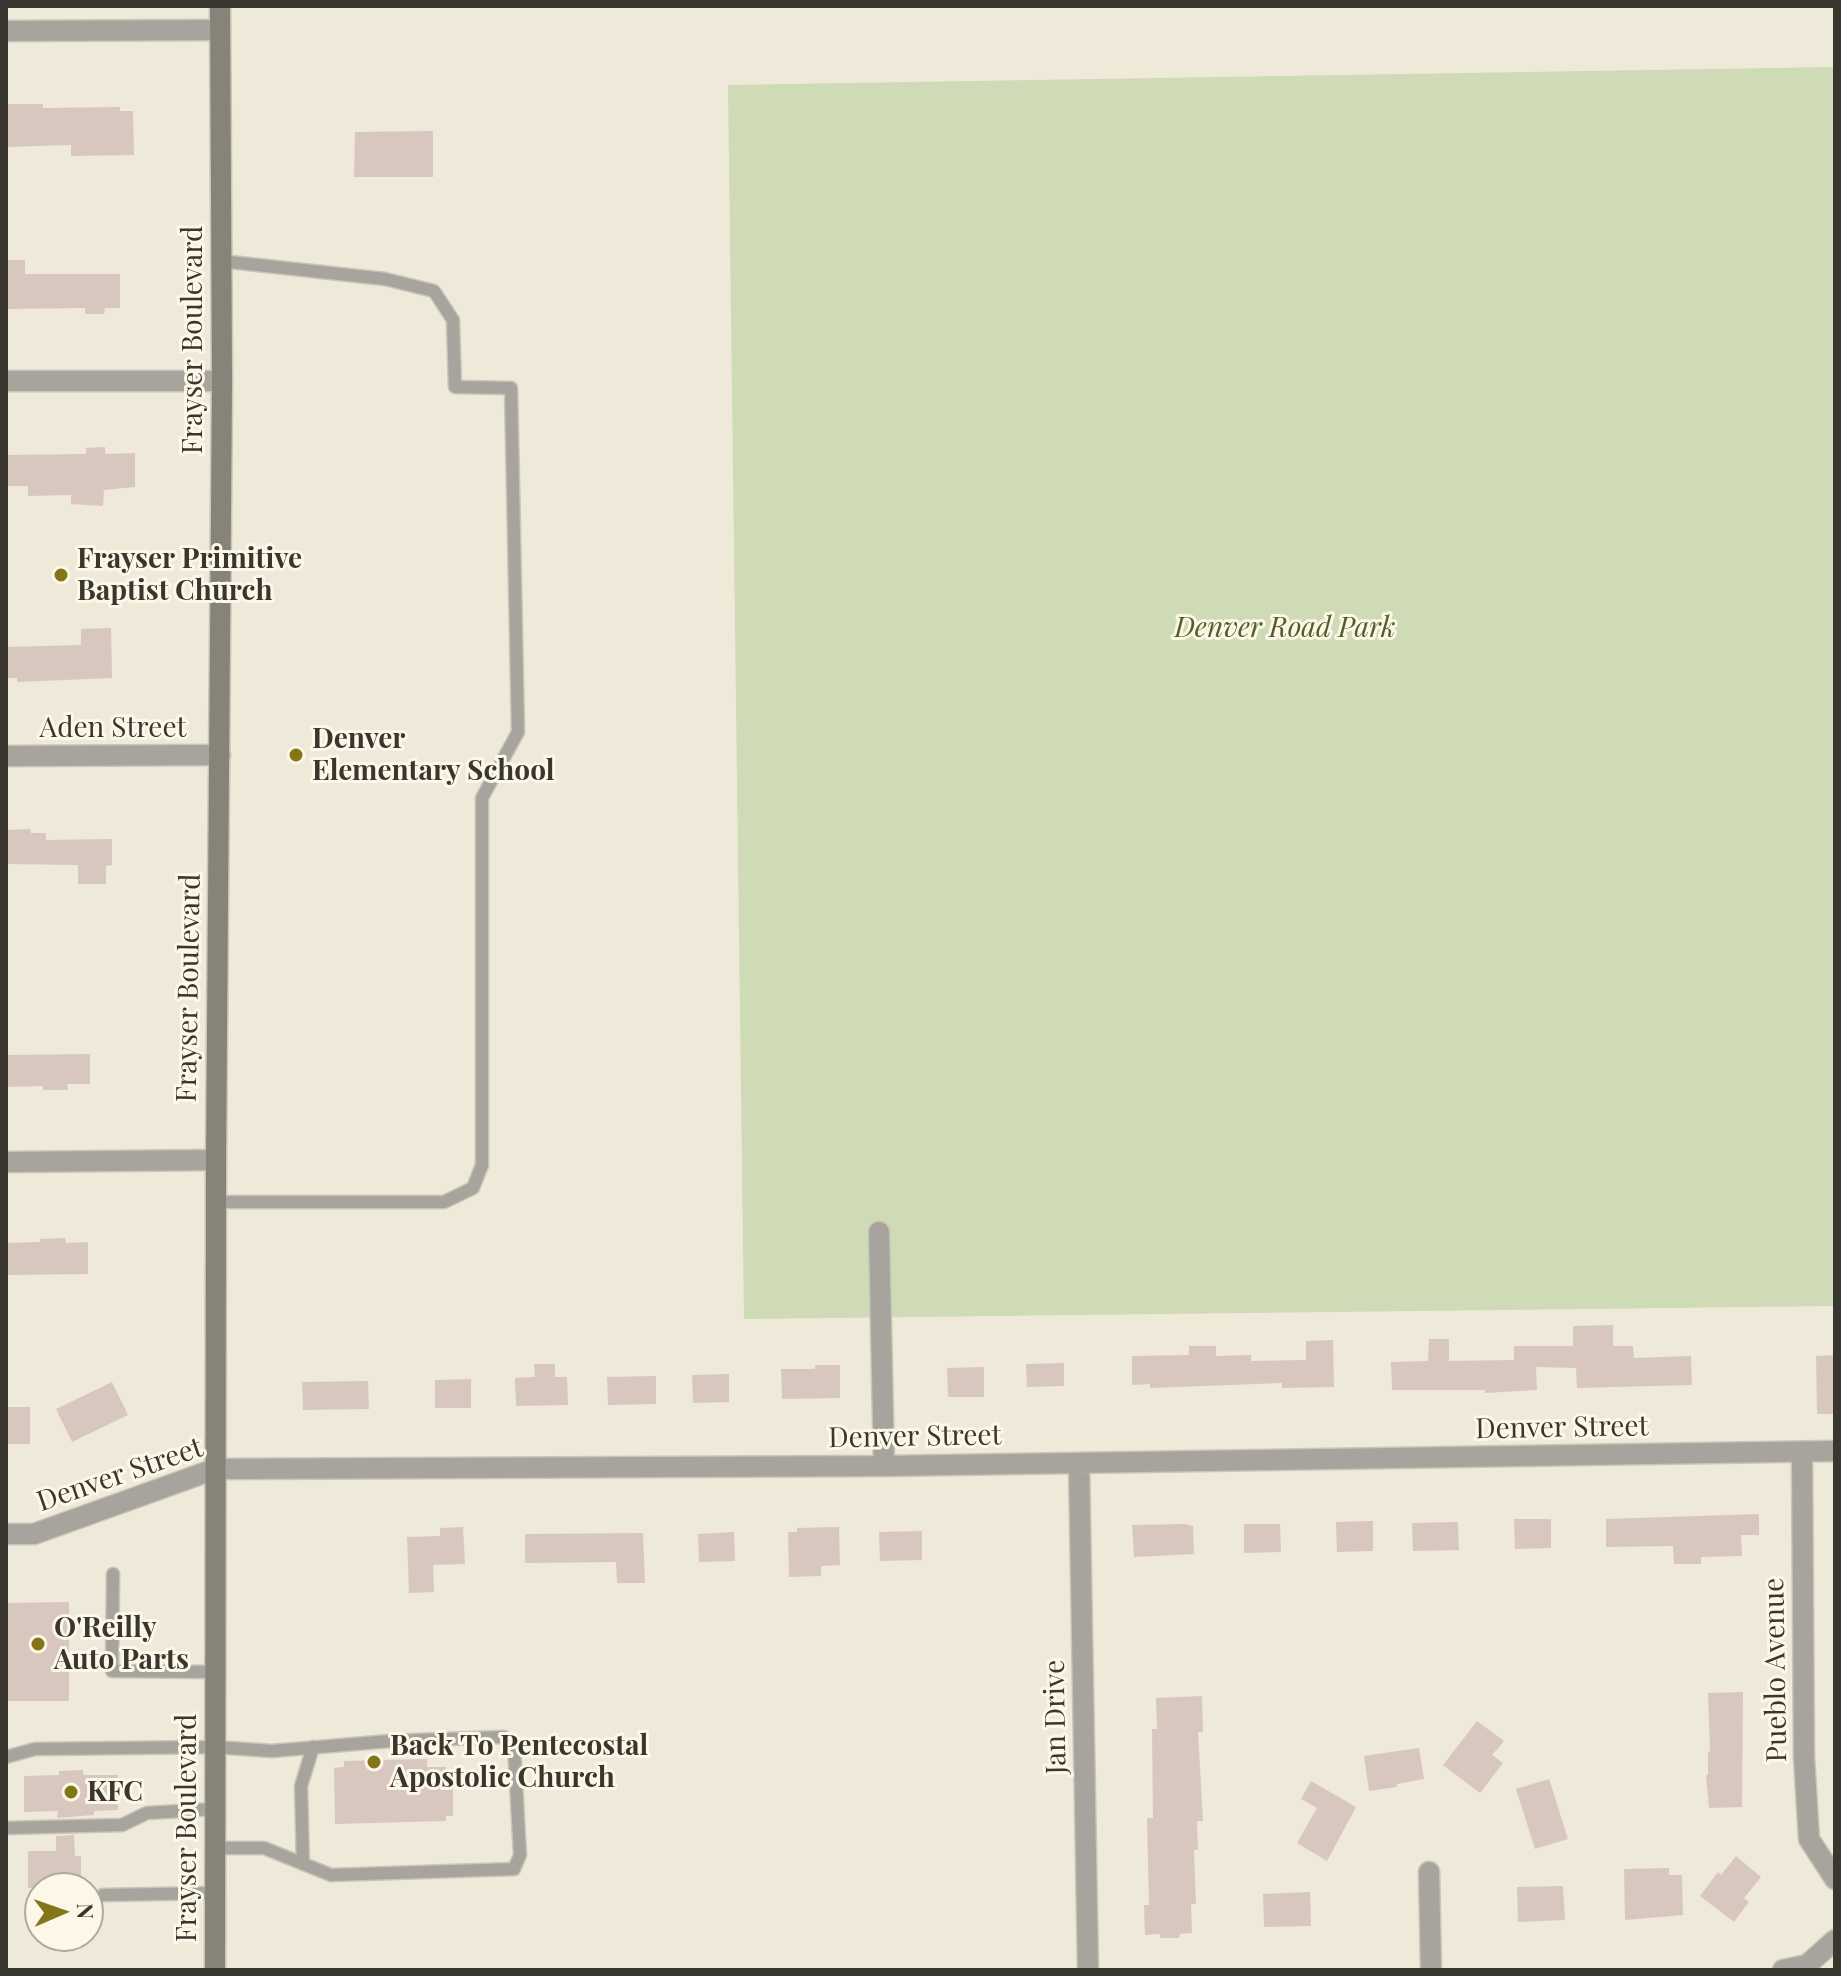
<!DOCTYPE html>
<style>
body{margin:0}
#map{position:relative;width:1841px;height:1976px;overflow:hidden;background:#efe9d9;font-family:"Playfair Display",serif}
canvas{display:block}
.frame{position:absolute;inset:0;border:8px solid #38362f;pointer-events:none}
.north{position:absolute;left:24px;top:1872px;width:80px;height:80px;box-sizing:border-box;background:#fcf7e6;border:2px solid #aeaa9d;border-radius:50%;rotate:88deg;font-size:22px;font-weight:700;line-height:32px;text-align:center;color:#38362f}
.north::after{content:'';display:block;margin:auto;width:28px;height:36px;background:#837518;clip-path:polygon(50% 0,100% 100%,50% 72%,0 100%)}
</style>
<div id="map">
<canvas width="1841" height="1976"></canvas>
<div class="frame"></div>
<div class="north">N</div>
</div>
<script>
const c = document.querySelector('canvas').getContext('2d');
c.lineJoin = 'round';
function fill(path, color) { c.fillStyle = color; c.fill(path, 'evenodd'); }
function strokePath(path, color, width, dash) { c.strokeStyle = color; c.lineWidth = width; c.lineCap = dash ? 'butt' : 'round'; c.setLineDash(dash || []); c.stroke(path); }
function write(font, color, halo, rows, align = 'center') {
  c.font = font + ' "Playfair Display",serif'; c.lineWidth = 6; c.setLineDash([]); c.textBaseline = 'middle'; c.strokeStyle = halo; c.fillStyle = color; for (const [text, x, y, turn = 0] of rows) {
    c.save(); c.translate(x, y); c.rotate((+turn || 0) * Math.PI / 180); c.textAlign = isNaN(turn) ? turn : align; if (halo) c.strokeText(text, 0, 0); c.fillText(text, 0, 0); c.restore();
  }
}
const green = new Path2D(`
 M 1835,67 L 1835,1306 L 744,1319 L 728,85 Z`);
const building = new Path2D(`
 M 6,104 L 43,104 L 43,108 L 120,107 L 120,111 L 133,111 L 134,155 L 71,156 L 71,145 L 6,147 Z
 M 433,131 L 433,177 L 354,177 L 355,132 Z
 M 6,260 L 25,260 L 25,274 L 120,274 L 120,308 L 105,308 L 104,314 L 85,314 L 85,308 L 6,309 Z
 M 105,447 L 105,454 L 135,453 L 135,487 L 104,490 L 103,506 L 71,504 L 71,495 L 28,496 L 28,486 L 6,486 L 6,455 L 86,454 L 86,448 Z
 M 111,628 L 112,678 L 17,682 L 17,678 L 6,678 L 6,647 L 81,645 L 81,629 Z
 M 30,829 L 31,833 L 46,833 L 46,840 L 112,839 L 112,865 L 106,866 L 106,884 L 78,884 L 78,865 L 6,864 L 6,830 Z
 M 90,1054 L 90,1084 L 67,1084 L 68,1090 L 43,1090 L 43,1086 L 6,1087 L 6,1055 Z
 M 65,1238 L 66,1243 L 88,1242 L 88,1274 L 6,1275 L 6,1243 L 40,1242 L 40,1239 Z
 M 1613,1325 L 1613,1346 L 1633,1346 L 1634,1358 L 1691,1356 L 1692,1385 L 1577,1388 L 1576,1368 L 1536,1367 L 1537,1390 L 1485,1393 L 1485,1390 L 1392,1390 L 1391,1362 L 1428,1361 L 1429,1339 L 1449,1339 L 1449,1361 L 1514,1360 L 1514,1346 L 1573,1346 L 1573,1326 Z
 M 1333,1340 L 1334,1387 L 1282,1388 L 1282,1383 L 1150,1388 L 1150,1384 L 1132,1385 L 1132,1356 L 1189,1355 L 1189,1346 L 1216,1346 L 1216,1356 L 1251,1355 L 1251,1361 L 1306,1360 L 1306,1341 Z
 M 1835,1355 L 1835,1414 L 1817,1414 L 1816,1356 Z
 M 1064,1363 L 1064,1386 L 1027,1387 L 1026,1364 Z
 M 534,1364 L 555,1364 L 555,1377 L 567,1377 L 568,1405 L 516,1406 L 515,1378 L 535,1377 Z
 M 815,1365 L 840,1365 L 840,1398 L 782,1399 L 781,1369 L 815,1369 Z
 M 984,1367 L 984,1397 L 948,1397 L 947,1368 Z
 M 729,1374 L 729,1402 L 693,1403 L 692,1375 Z
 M 656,1376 L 656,1404 L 608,1405 L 607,1377 Z
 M 471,1379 L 471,1408 L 435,1408 L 435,1380 Z
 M 368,1381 L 369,1409 L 303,1410 L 302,1382 Z
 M 112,1382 L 128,1415 L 72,1442 L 56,1409 Z
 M 6,1407 L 30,1407 L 30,1444 L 6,1444 Z
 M 1759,1514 L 1759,1535 L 1741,1535 L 1742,1556 L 1701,1557 L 1701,1564 L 1674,1564 L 1673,1546 L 1606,1547 L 1606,1519 Z
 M 1514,1519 L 1551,1519 L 1551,1548 L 1515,1549 Z
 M 1373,1521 L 1373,1551 L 1337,1552 L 1336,1522 Z
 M 1458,1522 L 1459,1550 L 1413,1551 L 1412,1523 Z
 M 1186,1524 L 1193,1526 L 1194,1554 L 1134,1557 L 1132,1525 Z
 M 1244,1524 L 1280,1524 L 1281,1552 L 1244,1553 Z
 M 463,1527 L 465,1564 L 433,1565 L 434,1592 L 409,1593 L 407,1537 L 440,1536 L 440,1528 Z
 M 839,1527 L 840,1565 L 821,1566 L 821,1576 L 789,1577 L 788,1532 L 797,1532 L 797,1528 Z
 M 922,1531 L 922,1560 L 880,1561 L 879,1532 Z
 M 734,1532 L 735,1561 L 699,1562 L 698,1534 Z
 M 643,1533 L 645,1583 L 617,1583 L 616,1562 L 525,1563 L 525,1534 Z
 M 69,1602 L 69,1701 L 6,1701 L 6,1603 Z
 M 1743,1692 L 1742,1807 L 1709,1808 L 1706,1775 L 1708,1775 L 1708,1752 L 1710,1751 L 1708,1693 Z
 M 1202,1696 L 1203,1732 L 1198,1732 L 1203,1821 L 1197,1821 L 1198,1850 L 1194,1850 L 1196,1904 L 1191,1904 L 1192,1933 L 1180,1934 L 1179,1938 L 1160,1938 L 1160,1934 L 1145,1935 L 1144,1905 L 1149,1905 L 1147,1818 L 1153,1818 L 1152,1729 L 1157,1729 L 1156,1698 Z
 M 1477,1721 L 1504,1741 L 1492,1755 L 1503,1763 L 1480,1793 L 1443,1765 Z
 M 1419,1748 L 1424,1779 L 1397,1784 L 1397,1787 L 1369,1791 L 1364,1756 Z
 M 427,1759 L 427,1767 L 446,1767 L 447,1788 L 453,1788 L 453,1816 L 446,1816 L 446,1821 L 335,1824 L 334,1768 L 344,1767 L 344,1761 Z
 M 83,1770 L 83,1775 L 118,1775 L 118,1810 L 94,1811 L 94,1815 L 57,1818 L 58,1811 L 24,1812 L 24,1776 L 59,1775 L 59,1771 Z
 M 1549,1779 L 1568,1839 L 1535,1849 L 1516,1789 Z
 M 1311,1781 L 1356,1807 L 1327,1861 L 1297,1843 L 1317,1808 L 1301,1799 Z
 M 74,1835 L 75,1856 L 81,1856 L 81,1888 L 28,1888 L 28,1851 L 56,1851 L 56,1836 Z
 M 1736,1856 L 1761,1877 L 1744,1898 L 1749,1902 L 1734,1922 L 1700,1896 L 1718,1872 L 1721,1875 Z
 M 1669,1868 L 1669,1875 L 1682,1875 L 1683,1915 L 1625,1920 L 1624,1869 Z
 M 1563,1886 L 1565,1920 L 1518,1922 L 1517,1887 Z
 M 1310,1892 L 1311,1926 L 1264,1927 L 1263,1894 Z`);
const service = new Path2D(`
 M 216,1202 L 444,1202 L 473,1188 L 482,1165 L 482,798 L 518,732 L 511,388 L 455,387 L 453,320 L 434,291 L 385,279 L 221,261
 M 113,1574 L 112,1671 L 215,1672
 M 6,1757 L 35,1749 L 215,1747 L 272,1751 L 390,1741 L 504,1737 L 514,1746 L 520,1855 L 514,1869 L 331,1875 L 264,1848 L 214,1848
 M 6,1828 L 122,1825 L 147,1813 L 215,1809
 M 303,1864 L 301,1786 L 313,1747
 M 103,1895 L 215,1893`);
const minor = new Path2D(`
 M 6,31 L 220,30
 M 6,381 L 222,381
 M 6,756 L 220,755
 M 6,1162 L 216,1160
 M 879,1232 L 884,1466
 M 1802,1452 L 1804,1757 L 1809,1839 L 1835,1879
 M 1079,1463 L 1088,1970
 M 6,1534 L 34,1534 L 215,1469 L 884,1466 L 1835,1451
 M 1429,1872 L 1431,1970
 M 1783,1970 L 1807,1965 L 1835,1940`);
const secondary = new Path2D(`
 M 215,1970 L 216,1160 L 222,381 L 220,6`);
const markers = [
 [61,575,8,"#837518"],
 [296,755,8,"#837518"],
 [38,1644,8,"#837518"],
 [374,1762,8,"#837518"],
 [71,1792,8,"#837518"]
];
const streetNames = [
 ["Frayser Boulevard",193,340,-90],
 ["Aden Street",113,728],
 ["Frayser Boulevard",189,988,-89],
 ["Denver Street",1562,1428,-1],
 ["Denver Street",915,1437,-1],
 ["Denver Street",120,1475,-19],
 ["Pueblo Avenue",1776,1670,-91],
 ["Jan Drive",1056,1717,-91],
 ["Frayser Boulevard",187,1828,-90]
];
const poiNames = [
 ["Frayser Primitive",77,559],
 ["Baptist Church",77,591],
 ["Denver",312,739],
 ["Elementary School",312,771],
 ["O'Reilly",54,1628],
 ["Auto Parts",54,1660],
 ["Back To Pentecostal",390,1746],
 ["Apostolic Church",390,1778],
 ["KFC",87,1792]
];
const parkNames = [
 ["Denver Road Park",1285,628]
];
fill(green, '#cfdab6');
fill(building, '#d8c7be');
strokePath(service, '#cac5b7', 15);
strokePath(minor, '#cac5b7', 23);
strokePath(secondary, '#cac5b7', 23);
strokePath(service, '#a6a49d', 12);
strokePath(minor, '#a6a49d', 20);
strokePath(secondary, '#868378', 20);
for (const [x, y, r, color] of markers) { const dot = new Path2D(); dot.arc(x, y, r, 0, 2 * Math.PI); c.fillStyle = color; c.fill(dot); strokePath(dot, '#fcf7e6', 3); }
write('28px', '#38362f', '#fcf7e6', streetNames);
write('bold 28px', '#38362f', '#fcf7e6', poiNames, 'left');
write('italic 28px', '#505e27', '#fcf7e6', parkNames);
</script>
